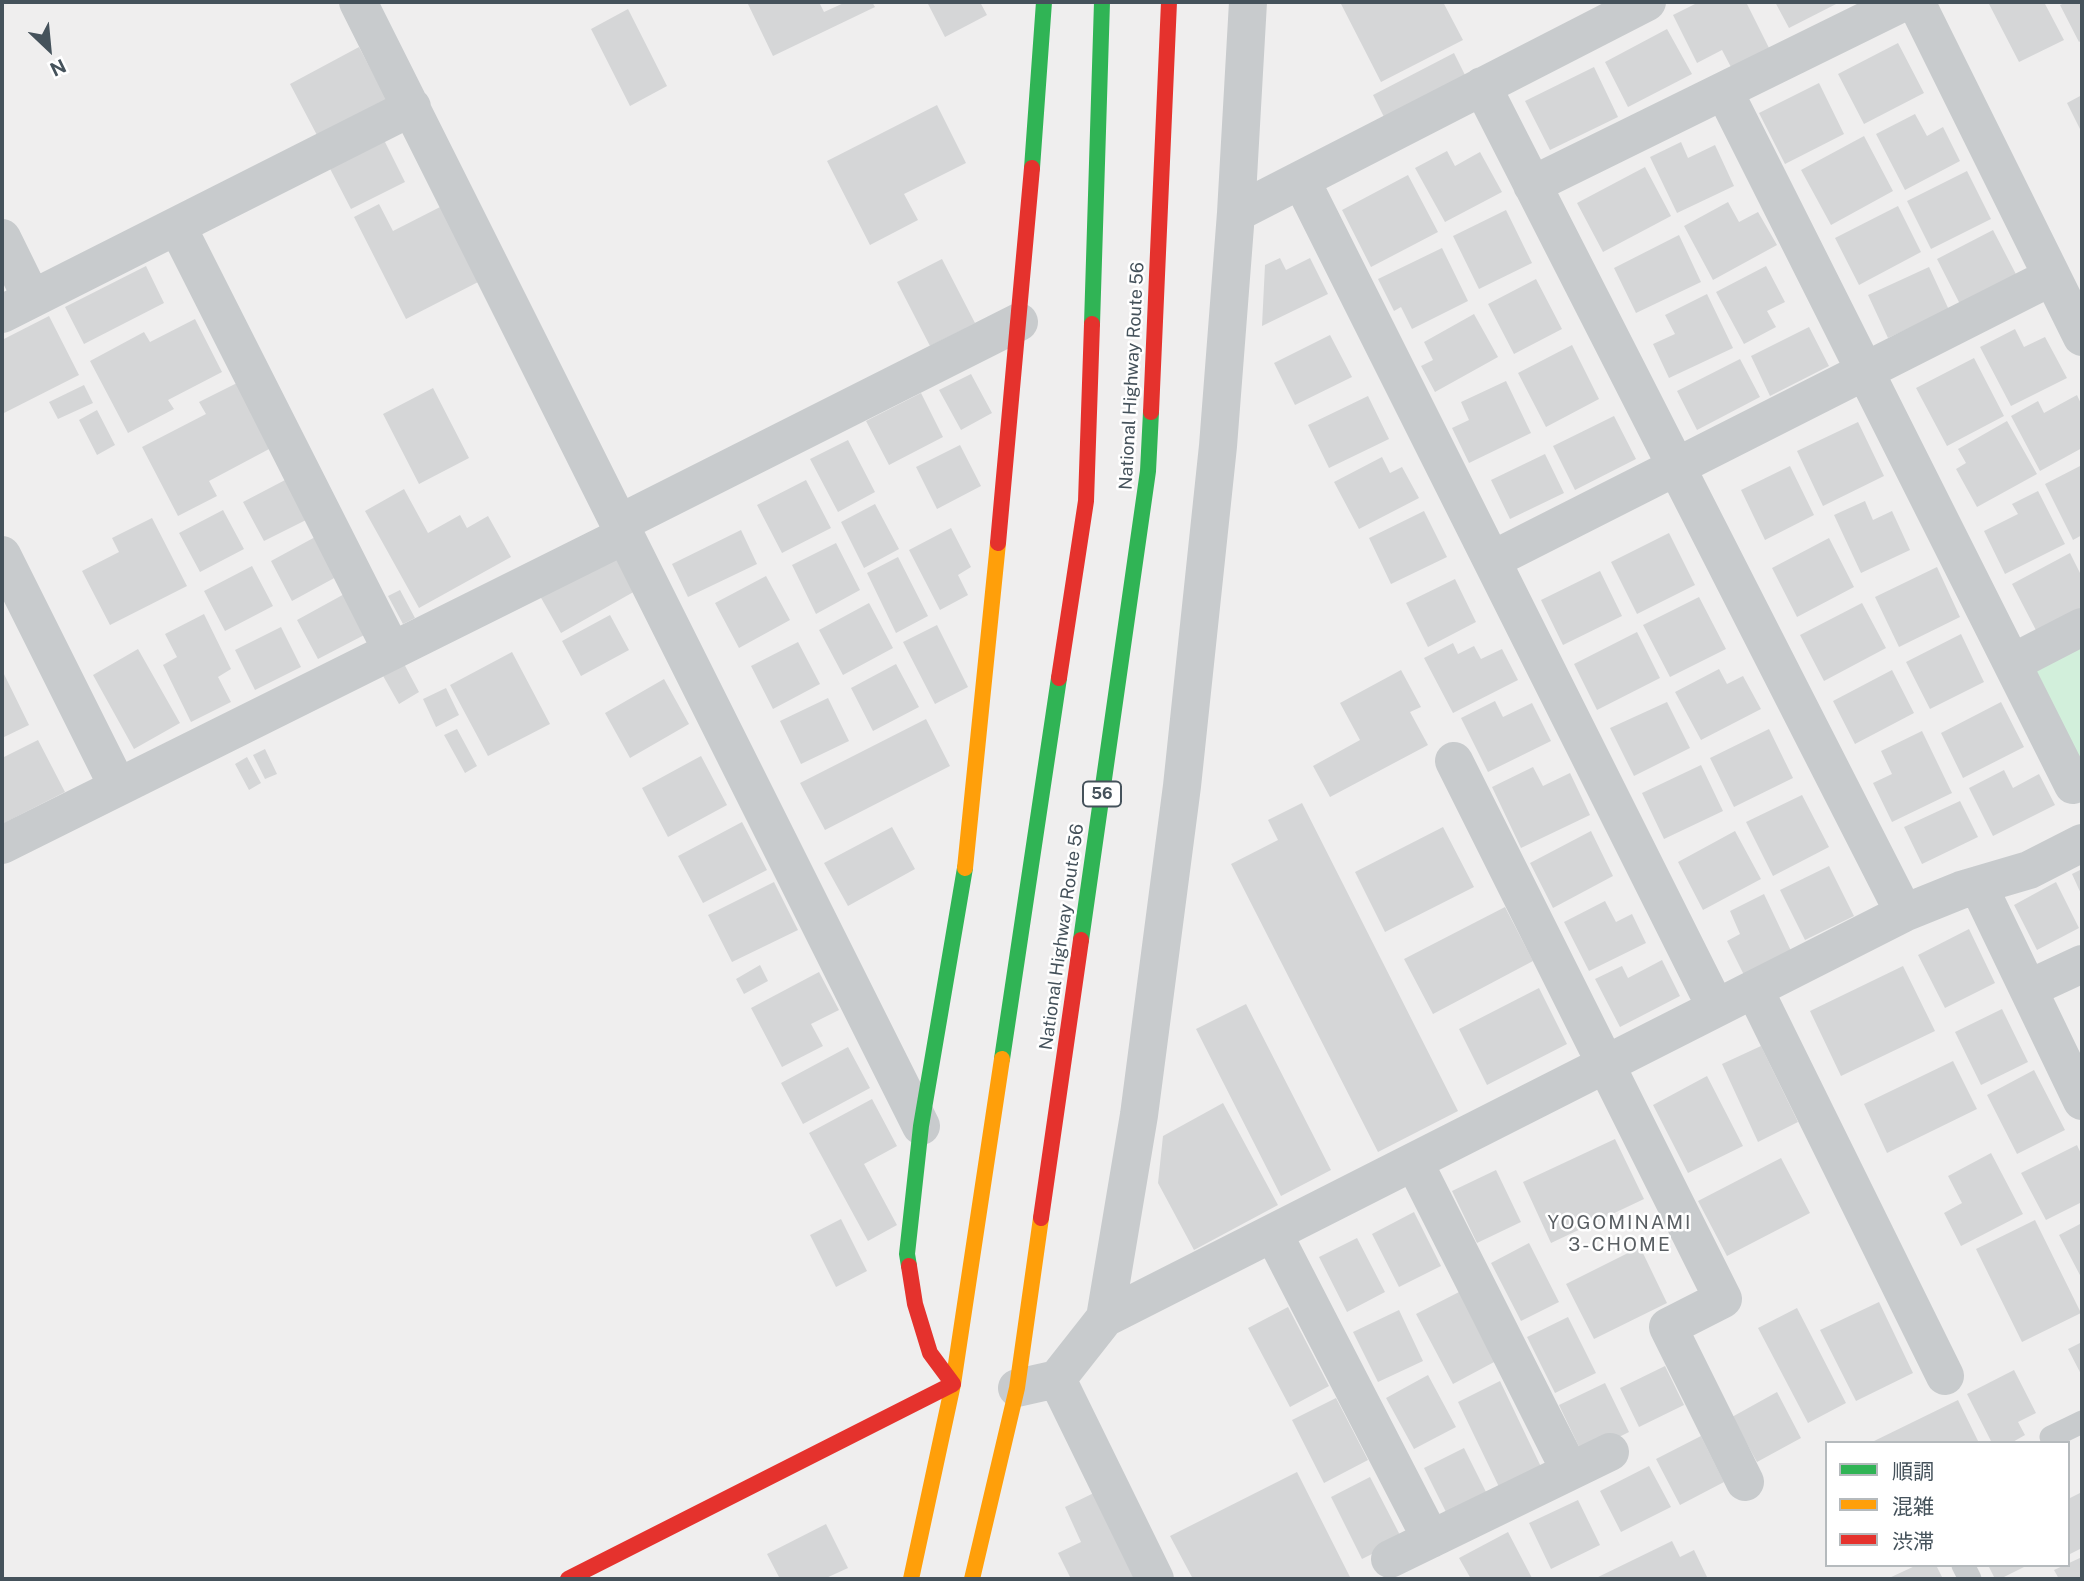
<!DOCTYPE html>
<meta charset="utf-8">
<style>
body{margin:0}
#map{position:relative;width:2084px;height:1581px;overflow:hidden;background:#efeeee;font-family:"Public Sans","Noto Sans JP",sans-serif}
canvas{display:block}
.frame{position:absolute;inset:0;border:4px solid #45525b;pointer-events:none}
.legend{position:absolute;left:1825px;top:1441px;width:245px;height:126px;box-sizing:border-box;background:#fff;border:2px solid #b5babd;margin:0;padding:9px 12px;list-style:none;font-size:21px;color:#45525b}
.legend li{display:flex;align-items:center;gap:14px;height:35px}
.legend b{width:35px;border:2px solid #b5babd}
.north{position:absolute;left:14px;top:14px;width:70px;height:70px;-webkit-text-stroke:5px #fff;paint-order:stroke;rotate:154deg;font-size:19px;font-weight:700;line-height:28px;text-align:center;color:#45525b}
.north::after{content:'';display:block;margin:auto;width:24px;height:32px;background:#45525b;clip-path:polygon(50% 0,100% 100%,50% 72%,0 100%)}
</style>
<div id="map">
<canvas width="2084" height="1581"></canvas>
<div class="frame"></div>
<ul class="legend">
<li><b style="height:9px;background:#30b455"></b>順調</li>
<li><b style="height:9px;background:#ff9f0a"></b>混雑</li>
<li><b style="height:9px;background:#e5322d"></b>渋滞</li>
</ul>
<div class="north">N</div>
</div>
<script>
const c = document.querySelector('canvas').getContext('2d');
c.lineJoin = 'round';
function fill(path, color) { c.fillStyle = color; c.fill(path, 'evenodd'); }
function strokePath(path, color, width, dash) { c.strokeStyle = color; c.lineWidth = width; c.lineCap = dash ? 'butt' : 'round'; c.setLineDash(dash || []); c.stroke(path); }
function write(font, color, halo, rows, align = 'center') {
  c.font = font + ' "Public Sans",sans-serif'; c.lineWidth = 5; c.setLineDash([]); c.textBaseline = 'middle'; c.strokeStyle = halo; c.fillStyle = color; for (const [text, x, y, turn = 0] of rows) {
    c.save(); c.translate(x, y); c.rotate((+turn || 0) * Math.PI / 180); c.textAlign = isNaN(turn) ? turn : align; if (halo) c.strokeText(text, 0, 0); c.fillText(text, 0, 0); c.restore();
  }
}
const green = new Path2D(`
 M 2082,640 L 2082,769 L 2030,665 Z`);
const building = new Path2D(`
 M 747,2 L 819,2 L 824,12 L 846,2 L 872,2 L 875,7 L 773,56 Z
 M 927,2 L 980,2 L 987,15 L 945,37 Z
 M 1340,2 L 1443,2 L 1463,40 L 1381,82 Z
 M 1699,2 L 1746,2 L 1770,50 L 1732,69 L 1722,50 L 1697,63 L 1673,15 Z
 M 1775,2 L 1840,2 L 1789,28 Z
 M 1994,2 L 2044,2 L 2064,40 L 2019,62 L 1989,4 Z
 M 2067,2 L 2082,2 L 2082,40 L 2079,42 L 2060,5 Z
 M 628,9 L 667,86 L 630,106 L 591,29 Z
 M 1667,29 L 1692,74 L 1628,107 L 1605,62 Z
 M 1898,43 L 1924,93 L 1864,124 L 1838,74 Z
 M 359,47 L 387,100 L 318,137 L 290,84 Z
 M 1454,53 L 1468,81 L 1387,123 L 1373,95 Z
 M 1594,67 L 1618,117 L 1550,150 L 1525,101 Z
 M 1819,83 L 1844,134 L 1785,164 L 1759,113 Z
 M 2082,95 L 2082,133 L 2067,103 Z
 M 937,105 L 966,163 L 904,194 L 918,220 L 870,245 L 827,161 Z
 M 1915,114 L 1927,136 L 1943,127 L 1960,161 L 1905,190 L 1876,134 Z
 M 381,134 L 405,182 L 351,209 L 326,161 Z
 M 1864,136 L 1893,191 L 1831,225 L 1801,170 Z
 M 1681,142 L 1688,158 L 1715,145 L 1734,186 L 1677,213 L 1650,157 Z
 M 1447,151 L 1455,166 L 1480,152 L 1502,192 L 1445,222 L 1415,168 Z
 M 1645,167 L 1671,216 L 1603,252 L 1577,203 Z
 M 1967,171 L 1991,219 L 1931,249 L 1907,201 Z
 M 1408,175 L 1438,232 L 1371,267 L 1342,210 Z
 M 1728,202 L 1739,222 L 1758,212 L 1777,245 L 1713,280 L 1684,226 Z
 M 379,204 L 393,231 L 444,205 L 482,280 L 406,319 L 354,217 Z
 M 1898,206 L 1921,252 L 1859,285 L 1835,238 Z
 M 1506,210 L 1532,263 L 1479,289 L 1453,236 Z
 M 1993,230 L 2019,280 L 1962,308 L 1937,259 Z
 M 1679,235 L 1701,282 L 1636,313 L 1614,268 Z
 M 1442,248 L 1468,301 L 1412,329 L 1401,307 L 1394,311 L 1378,279 Z
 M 1280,258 L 1286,270 L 1310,258 L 1328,294 L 1262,326 L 1265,265 Z
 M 942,259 L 975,323 L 930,346 L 897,282 Z
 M 146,266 L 164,303 L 84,344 L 65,307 Z
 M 1766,266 L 1785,302 L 1767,311 L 1776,327 L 1744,344 L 1716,292 Z
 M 1929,267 L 1949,310 L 1888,338 L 1868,295 Z
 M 1536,279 L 1562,329 L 1514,354 L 1488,304 Z
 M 1707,294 L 1733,348 L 1669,378 L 1653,344 L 1675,334 L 1665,315 Z
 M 1474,314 L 1498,357 L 1435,392 L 1421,366 L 1433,360 L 1424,342 Z
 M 49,316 L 79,375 L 2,414 L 2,340 Z
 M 195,319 L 222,372 L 168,400 L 174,409 L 128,433 L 90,361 L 144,332 L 150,342 Z
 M 1809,327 L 1829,366 L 1770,396 L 1751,356 Z
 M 2015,329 L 2024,347 L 2045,337 L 2067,378 L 2011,406 L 1980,347 Z
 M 1330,335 L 1352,377 L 1295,405 L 1274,363 Z
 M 1572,345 L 1599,399 L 1546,427 L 1518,373 Z
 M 1974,358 L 2004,416 L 1947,446 L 1916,388 Z
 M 1740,359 L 1760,397 L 1697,430 L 1677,391 Z
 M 971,374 L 992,413 L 961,430 L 939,390 Z
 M 1506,381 L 1531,433 L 1469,463 L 1452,428 L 1469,420 L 1461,402 Z
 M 237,383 L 271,448 L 209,481 L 217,496 L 178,516 L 142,447 L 206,414 L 199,402 Z
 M 84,385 L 93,403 L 58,419 L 49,402 Z
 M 433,388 L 469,458 L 419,484 L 383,414 Z
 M 921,393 L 943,437 L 889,465 L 866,421 Z
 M 2077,395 L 2082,406 L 2082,448 L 2040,471 L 2011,416 L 2038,401 L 2044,413 Z
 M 1368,396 L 1389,439 L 1329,468 L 1308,425 Z
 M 97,410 L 115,445 L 97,455 L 79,420 Z
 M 1614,416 L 1636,459 L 1575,490 L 1553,446 Z
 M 2007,421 L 2037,474 L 1977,507 L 1956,469 L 1966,463 L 1958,449 Z
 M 1858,422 L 1884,476 L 1823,506 L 1797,451 Z
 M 848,440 L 875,492 L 838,512 L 810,459 Z
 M 960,445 L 981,486 L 937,509 L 916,467 Z
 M 1545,454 L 1564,493 L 1510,519 L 1491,480 Z
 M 1382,457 L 1390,473 L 1402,467 L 1419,498 L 1359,529 L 1334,482 Z
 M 2082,465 L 2082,535 L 2073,540 L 2045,484 Z
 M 1790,466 L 1814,515 L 1765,540 L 1741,490 Z
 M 287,479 L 308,519 L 264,541 L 243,502 Z
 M 806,480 L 831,528 L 782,553 L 757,505 Z
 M 404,489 L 428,533 L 460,515 L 467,528 L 488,516 L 511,557 L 419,608 L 365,511 Z
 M 2038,491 L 2065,544 L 2005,574 L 1984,531 L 2018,514 L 2012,504 Z
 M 1865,501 L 1873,520 L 1892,511 L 1910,550 L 1861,573 L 1834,515 Z
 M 875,504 L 899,549 L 864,568 L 841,522 Z
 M 223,510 L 244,549 L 200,572 L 179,533 Z
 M 1424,511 L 1447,557 L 1391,584 L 1369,538 Z
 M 152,518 L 187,586 L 110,625 L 82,571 L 119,552 L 112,538 Z
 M 951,528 L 971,567 L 958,575 L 968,595 L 940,610 L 909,550 Z
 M 741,530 L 757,564 L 688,597 L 672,564 Z
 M 1669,533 L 1695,585 L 1637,614 L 1611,562 Z
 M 317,536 L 338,576 L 292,601 L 271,561 Z
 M 1829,538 L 1854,587 L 1797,617 L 1772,568 Z
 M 836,543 L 860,590 L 816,614 L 792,565 Z
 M 616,553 L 637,590 L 561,633 L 540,596 Z
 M 2070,553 L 2082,577 L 2082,610 L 2038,634 L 2012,584 Z
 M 898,557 L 928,616 L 896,633 L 867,573 Z
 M 252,566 L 273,606 L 225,631 L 204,591 Z
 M 1937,567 L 1960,617 L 1899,647 L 1875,597 Z
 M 1600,571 L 1622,616 L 1563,645 L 1541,600 Z
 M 766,576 L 790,620 L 739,648 L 715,603 Z
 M 1455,579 L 1476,622 L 1428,647 L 1406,603 Z
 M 400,590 L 415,618 L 403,624 L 388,596 Z
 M 348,592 L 370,632 L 318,659 L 297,620 Z
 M 1699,597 L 1726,649 L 1670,677 L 1643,625 Z
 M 869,603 L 893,648 L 843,675 L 819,630 Z
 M 1862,603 L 1886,648 L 1824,681 L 1800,635 Z
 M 204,614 L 231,669 L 218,677 L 231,702 L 191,722 L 163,665 L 177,657 L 165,634 Z
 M 610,615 L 629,650 L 581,676 L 562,641 Z
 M 937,625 L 968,687 L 935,704 L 903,642 Z
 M 281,627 L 301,667 L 255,690 L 235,650 Z
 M 1637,632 L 1660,678 L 1597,710 L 1574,664 Z
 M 1961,634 L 1984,682 L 1930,709 L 1906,662 Z
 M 798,642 L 820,684 L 773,709 L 751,666 Z
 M 1453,643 L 1458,654 L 1474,646 L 1481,659 L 1502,649 L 1518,680 L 1453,713 L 1424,658 Z
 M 138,649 L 180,723 L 134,749 L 93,675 Z
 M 512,652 L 550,724 L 488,756 L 450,685 Z
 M 403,662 L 419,692 L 399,704 L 382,674 Z
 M 896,664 L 919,707 L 873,731 L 851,688 Z
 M 1719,669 L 1727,684 L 1743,676 L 1761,709 L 1701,740 L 1675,692 Z
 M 2,670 L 29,725 L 2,738 Z
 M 1401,670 L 1421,707 L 1410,712 L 1428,745 L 1330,797 L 1313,766 L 1360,740 L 1340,703 Z
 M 1892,670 L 1914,713 L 1855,744 L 1833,701 Z
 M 664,679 L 689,724 L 630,758 L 605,713 Z
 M 446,688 L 459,715 L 436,727 L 423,699 Z
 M 828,698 L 849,741 L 801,764 L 780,721 Z
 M 1495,701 L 1503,717 L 1532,703 L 1551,741 L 1488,772 L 1461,718 Z
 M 1667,702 L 1690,748 L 1634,776 L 1610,728 Z
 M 2001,702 L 2024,747 L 1963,778 L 1941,733 Z
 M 926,719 L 950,766 L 825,830 L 800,783 Z
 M 457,729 L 477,766 L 465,773 L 444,735 Z
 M 1769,729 L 1793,778 L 1734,807 L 1710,758 Z
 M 1922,731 L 1952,793 L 1892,822 L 1873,783 L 1892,774 L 1881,751 Z
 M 38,740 L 65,792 L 2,824 L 2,758 Z
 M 265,749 L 277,774 L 265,779 L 253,755 Z
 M 701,756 L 727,805 L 668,837 L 642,788 Z
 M 247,757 L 261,783 L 249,790 L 235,764 Z
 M 1701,765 L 1723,811 L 1664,839 L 1642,793 Z
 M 1533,767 L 1543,786 L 1570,773 L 1590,815 L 1521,848 L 1492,787 Z
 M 2004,770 L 2013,788 L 2039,774 L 2055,805 L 1993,836 L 1969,788 Z
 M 1802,795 L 1829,847 L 1773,876 L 1746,822 Z
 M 1960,801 L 1978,837 L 1922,864 L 1904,827 Z
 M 1302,803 L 1458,1111 L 1378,1152 L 1231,864 L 1278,840 L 1268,820 Z
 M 742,822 L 767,870 L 703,903 L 678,856 Z
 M 892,827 L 915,869 L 848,906 L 824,863 Z
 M 1443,827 L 1474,887 L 1385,932 L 1355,872 Z
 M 1591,831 L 1613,876 L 1553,908 L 1530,863 Z
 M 1735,831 L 1761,879 L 1703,910 L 1678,862 Z
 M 1829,866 L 1854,916 L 1805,940 L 1780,890 Z
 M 2082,869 L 2082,896 L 2072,874 Z
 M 774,882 L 798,930 L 732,962 L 708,915 Z
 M 2056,882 L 2079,928 L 2037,950 L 2014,905 Z
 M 1764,894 L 1792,953 L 1744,975 L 1727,941 L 1740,934 L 1730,911 Z
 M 1605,901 L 1616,922 L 1632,914 L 1646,943 L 1589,971 L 1564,922 Z
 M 1505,907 L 1533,961 L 1433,1014 L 1404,959 Z
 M 1969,929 L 1995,983 L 1945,1008 L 1918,955 Z
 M 1662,960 L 1680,996 L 1620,1027 L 1595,979 L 1622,966 L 1628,978 Z
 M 760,965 L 768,981 L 744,994 L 736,979 Z
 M 1903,966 L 1935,1031 L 1841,1076 L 1810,1011 Z
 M 819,972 L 839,1010 L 811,1024 L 823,1046 L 782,1067 L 751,1008 Z
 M 1539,988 L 1567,1044 L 1487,1085 L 1459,1029 Z
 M 1246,1004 L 1331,1170 L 1281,1196 L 1196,1029 Z
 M 2002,1009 L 2028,1062 L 1981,1085 L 1955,1032 Z
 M 1761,1046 L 1798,1122 L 1758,1142 L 1722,1064 Z
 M 848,1047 L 870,1088 L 803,1124 L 781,1083 Z
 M 1953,1061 L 1977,1109 L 1887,1153 L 1864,1104 Z
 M 2034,1070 L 2065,1130 L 2017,1154 L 1987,1095 Z
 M 1707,1076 L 1743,1146 L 1688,1173 L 1653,1105 Z
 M 872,1099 L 897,1146 L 864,1164 L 897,1225 L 868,1241 L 809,1133 Z
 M 1223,1103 L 1278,1205 L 1194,1250 L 1158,1183 L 1163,1136 Z
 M 1615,1139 L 1644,1199 L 1551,1243 L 1523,1182 Z
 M 2077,1145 L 2082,1156 L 2082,1202 L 2046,1220 L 2021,1173 Z
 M 1991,1153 L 2023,1214 L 1961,1246 L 1944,1213 L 1962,1203 L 1948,1176 Z
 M 1781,1158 L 1810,1213 L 1727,1256 L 1698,1201 Z
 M 1496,1170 L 1521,1222 L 1477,1243 L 1452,1191 Z
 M 1414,1212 L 1441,1266 L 1399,1287 L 1372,1234 Z
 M 841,1219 L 867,1271 L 836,1287 L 810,1235 Z
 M 2035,1220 L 2081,1313 L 2022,1342 L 1976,1249 Z
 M 2082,1223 L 2082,1279 L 2059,1235 Z
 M 1357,1238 L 1385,1292 L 1347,1312 L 1319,1257 Z
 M 1529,1243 L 1559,1302 L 1521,1321 L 1491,1263 Z
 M 1640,1247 L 1667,1303 L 1594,1339 L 1566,1284 Z
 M 1461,1291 L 1496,1361 L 1453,1384 L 1416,1314 Z
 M 1879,1302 L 1913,1373 L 1856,1401 L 1820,1330 Z
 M 1288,1307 L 1329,1386 L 1290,1407 L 1248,1328 Z
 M 1797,1308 L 1846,1403 L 1808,1423 L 1758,1328 Z
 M 1399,1310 L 1423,1361 L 1378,1382 L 1353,1332 Z
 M 1568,1317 L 1596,1373 L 1555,1393 L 1527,1337 Z
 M 2082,1342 L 2082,1376 L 2068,1349 Z
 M 1665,1366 L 1684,1405 L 1639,1427 L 1620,1388 Z
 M 2014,1370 L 2036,1413 L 2018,1422 L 2025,1435 L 2011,1443 L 1992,1443 L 1967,1394 Z
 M 1428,1375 L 1456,1427 L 1414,1449 L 1386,1398 Z
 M 1500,1381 L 1543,1471 L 1501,1491 L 1458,1402 Z
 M 1605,1383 L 1629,1432 L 1583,1455 L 1559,1405 Z
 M 1777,1392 L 1801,1438 L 1757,1462 L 1732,1417 Z
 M 1336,1398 L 1368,1460 L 1324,1483 L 1292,1420 Z
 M 1958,1400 L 1979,1443 L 1870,1443 Z
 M 1701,1436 L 1724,1482 L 1680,1505 L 1656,1459 Z
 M 1464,1448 L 1489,1498 L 1449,1518 L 1424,1468 Z
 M 1649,1466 L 1671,1507 L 1621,1532 L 1600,1491 Z
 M 1297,1472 L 1351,1579 L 1193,1579 L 1170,1536 Z
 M 1370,1477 L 1402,1539 L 1362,1559 L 1331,1497 Z
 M 1098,1491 L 1140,1579 L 1071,1579 L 1058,1553 L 1081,1542 L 1065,1507 Z
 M 2082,1492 L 2082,1548 L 2068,1555 L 2068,1499 Z
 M 1578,1500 L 1600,1545 L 1551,1569 L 1529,1523 Z
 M 826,1524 L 848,1568 L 824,1579 L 780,1579 L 767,1554 Z
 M 1508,1532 L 1532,1578 L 1471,1579 L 1459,1558 Z
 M 1672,1541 L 1680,1557 L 1694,1550 L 1708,1579 L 1594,1579 Z
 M 2082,1557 L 2082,1579 L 2059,1579 L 2054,1570 Z
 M 1917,1565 L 1936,1565 L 1943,1579 L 1887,1579 Z
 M 1988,1565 L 2028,1565 L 2000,1579 L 1995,1579 Z`);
const lane = new Path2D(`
 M 2051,1437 L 2082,1422
 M 1963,1565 L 1970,1579`);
const street = new Path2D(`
 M 358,2 L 921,1126
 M 1916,2 L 2082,337
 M 1482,86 L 1904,913
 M 1724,91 L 2073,785
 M 1301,180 L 1716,1008
 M 1532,185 L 1904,2
 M 1236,213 L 1647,2
 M 177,226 L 392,651
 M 2,238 L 32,299
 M 2,314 L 412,107
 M 618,524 L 1019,322
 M 2,555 L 118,787
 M 1492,560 L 2051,277
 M 2012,663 L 2082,627
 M 1454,761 L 1723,1299 L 1668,1327 L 1745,1482
 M 2,845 L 623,536
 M 1978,885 L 2082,1101
 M 1754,989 L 1945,1376
 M 2028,989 L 2082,964
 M 1414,1162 L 1570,1471
 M 1273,1233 L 1431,1539
 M 1105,1318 L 1904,913 L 1961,890 L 2029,870 L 2082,843
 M 1057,1379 L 1155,1579
 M 1017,1388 L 1057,1379 L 1105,1318 L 1139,1115 L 1182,786 L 1218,446 L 1236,213 L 1248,2
 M 1390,1559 L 1610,1452`);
const fast = new Path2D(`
 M 1032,168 L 1044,2
 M 1092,324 L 1102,2
 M 1081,940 L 1148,471 L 1151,412
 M 1002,1059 L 1059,678
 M 909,1266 L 907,1254 L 921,1126 L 965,868`);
const slow = new Path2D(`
 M 965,868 L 998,543
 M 911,1579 L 953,1384 L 1002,1059
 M 972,1579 L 1017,1388 L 1041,1218`);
const jam = new Path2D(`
 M 1151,412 L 1169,2
 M 998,543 L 1032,168
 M 1059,678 L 1086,501 L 1092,324
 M 1041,1218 L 1081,940
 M 568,1579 L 953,1384 L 930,1353 L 915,1304 L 909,1266`);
const shields = [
 [1102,794,38]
];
const shieldNames = [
 ["56",1102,794]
];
const streetNames = [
 ["National Highway Route 56",1132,376,-87],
 ["National Highway Route 56",1062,937,-82]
];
const neighbourhoodNames = [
 ["YOGOMINAMI",1620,1223],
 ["3-CHOME",1620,1245]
];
fill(green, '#d2efdb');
fill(building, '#d5d6d7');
strokePath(lane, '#c8cbcd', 23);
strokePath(street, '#c8cbcd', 38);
strokePath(fast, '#30b455', 16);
strokePath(slow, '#ff9f0a', 16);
strokePath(jam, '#e5322d', 16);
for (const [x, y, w] of shields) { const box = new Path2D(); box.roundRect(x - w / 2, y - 12.5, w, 25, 5); c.fillStyle = '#fff'; c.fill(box); strokePath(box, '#45525b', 2); }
write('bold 16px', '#45525b', null, shieldNames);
write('18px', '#45525b', '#fff', streetNames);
c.letterSpacing = '2px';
write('19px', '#5a5f63', '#fff', neighbourhoodNames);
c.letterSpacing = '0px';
</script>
